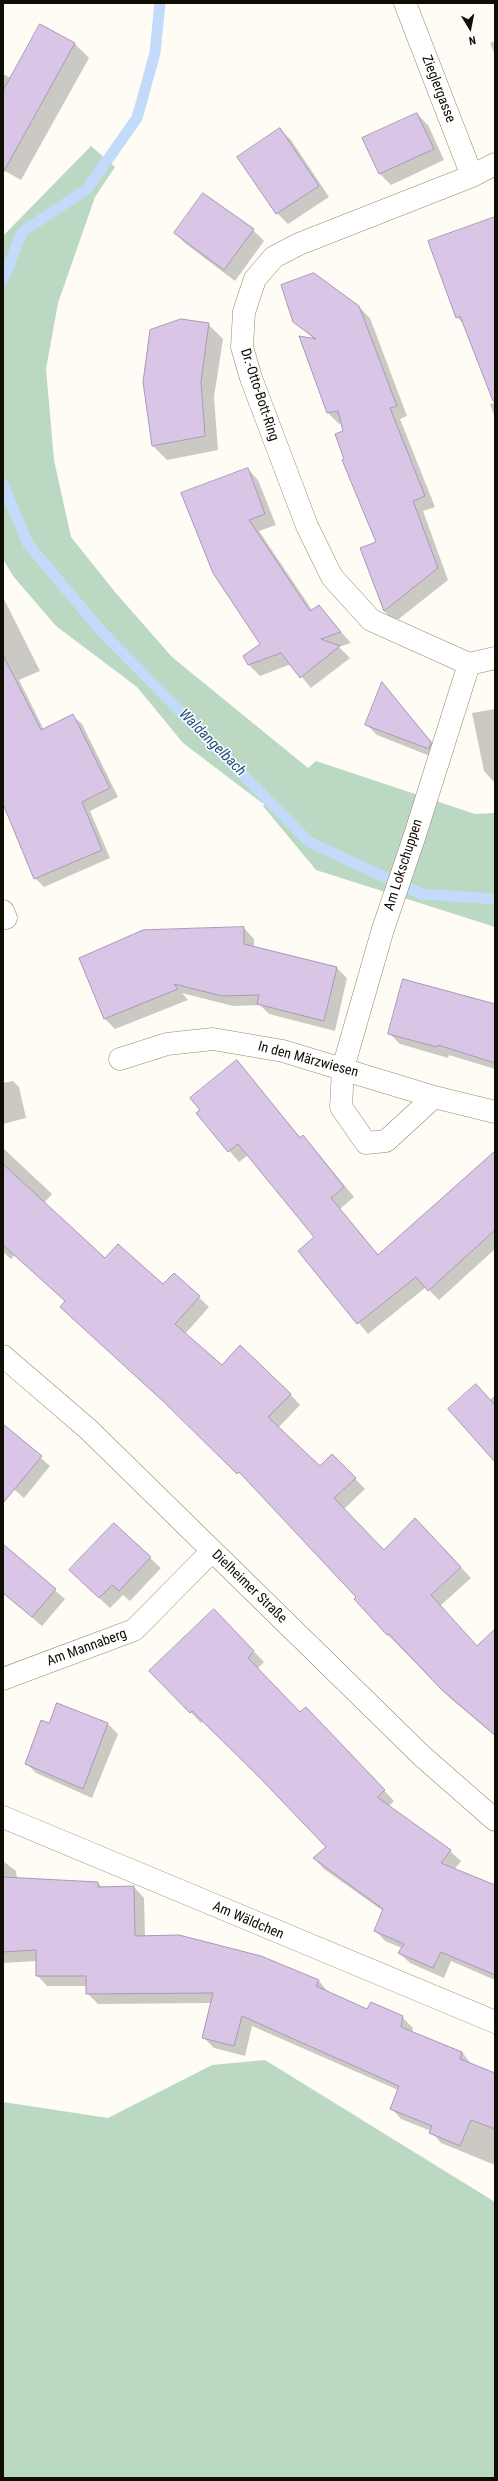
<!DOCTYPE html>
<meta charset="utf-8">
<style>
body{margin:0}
#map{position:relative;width:498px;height:2481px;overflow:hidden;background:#fefcf5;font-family:"Roboto Condensed",sans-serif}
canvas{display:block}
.frame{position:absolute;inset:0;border:4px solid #100d03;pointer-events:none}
.north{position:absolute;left:450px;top:8px;width:40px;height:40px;-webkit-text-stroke:3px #fff;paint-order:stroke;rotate:170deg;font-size:11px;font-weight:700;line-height:16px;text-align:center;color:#100d03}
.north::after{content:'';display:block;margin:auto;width:14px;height:18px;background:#100d03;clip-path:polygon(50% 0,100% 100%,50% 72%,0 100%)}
</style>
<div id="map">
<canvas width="498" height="2481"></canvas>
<div class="frame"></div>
<div class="north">N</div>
</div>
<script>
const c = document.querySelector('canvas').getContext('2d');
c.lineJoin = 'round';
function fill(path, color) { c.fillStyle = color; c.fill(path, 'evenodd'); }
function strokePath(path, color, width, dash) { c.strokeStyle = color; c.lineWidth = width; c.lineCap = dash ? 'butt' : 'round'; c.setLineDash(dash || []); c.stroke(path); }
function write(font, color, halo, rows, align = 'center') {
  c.font = font + ' "Roboto Condensed",sans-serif'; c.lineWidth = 3; c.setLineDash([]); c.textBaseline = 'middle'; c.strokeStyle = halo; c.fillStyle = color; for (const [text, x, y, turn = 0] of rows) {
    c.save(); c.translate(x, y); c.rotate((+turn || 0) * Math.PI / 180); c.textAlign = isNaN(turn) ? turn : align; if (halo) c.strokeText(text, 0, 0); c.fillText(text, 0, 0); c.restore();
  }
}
const green = new Path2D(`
 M 91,146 L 115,167 L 95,197 L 58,303 L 46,369 L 54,460 L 71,537 L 115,592 L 172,657 L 308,768 L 316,761 L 475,814 L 495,813 L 495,927 L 316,870 L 263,806 L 272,798 L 262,803 L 183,743 L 137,687 L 56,626 L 13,576 L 3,559 L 3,236 Z
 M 265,2060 L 495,2202 L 495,2478 L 3,2478 L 3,2102 L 108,2118 L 212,2065 Z`);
const shadow = new Path2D(`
 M 41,25 L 75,44 L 89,58 L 21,180 L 3,170 L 3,74 L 11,78 Z
 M 495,41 L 495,55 L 490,43 Z
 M 417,114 L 428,125 L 444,160 L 391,185 L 380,174 L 364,139 Z
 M 280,129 L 291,140 L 329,197 L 288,224 L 277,213 L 239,157 Z
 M 495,219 L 495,418 L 490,404 L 495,403 L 464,324 L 457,317 Z
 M 253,230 L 264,241 L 235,281 L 186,244 L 175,233 Z
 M 359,307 L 370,318 L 407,416 L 400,419 L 435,507 L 423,511 L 448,580 L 395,622 L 384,611 L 362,549 L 377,543 L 345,460 L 345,431 L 342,423 L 339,424 L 328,413 L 315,340 L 294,321 Z
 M 208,324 L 223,339 L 214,397 L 218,450 L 167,460 L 153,446 Z
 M 248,469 L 258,480 L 276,525 L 259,531 L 312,610 L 318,606 L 351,643 L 339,647 L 350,658 L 311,688 L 291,664 L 260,676 L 249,665 L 244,656 L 261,645 L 214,572 Z
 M 3,597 L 40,671 L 19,680 L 44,730 L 73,716 L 82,724 L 118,797 L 90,811 L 110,858 L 44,887 L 35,878 L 3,802 Z
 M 382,684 L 442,754 L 440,760 L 377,735 L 366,724 Z
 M 495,709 L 495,781 L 494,782 L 484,771 L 472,713 Z
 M 244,928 L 254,939 L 254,947 L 337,968 L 347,978 L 335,1031 L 269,1014 L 260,1005 L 233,1006 L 182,993 L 188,1000 L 115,1029 L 105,1019 L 81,959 Z
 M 495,1006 L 495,1069 L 449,1055 L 448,1058 L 400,1044 L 389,1033 Z
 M 236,1062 L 301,1138 L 302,1137 L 313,1147 L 354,1197 L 340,1209 L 379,1256 L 495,1153 L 495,1249 L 439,1300 L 426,1287 L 368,1334 L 299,1251 L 316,1237 L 248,1155 L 239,1162 L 197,1113 Z
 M 13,1081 L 19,1087 L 26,1118 L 3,1124 L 3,1083 Z
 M 3,1148 L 52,1194 L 44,1203 L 105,1259 L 163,1286 L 174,1274 L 209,1307 L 185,1334 L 222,1366 L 290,1394 L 300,1405 L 278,1428 L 320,1467 L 342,1465 L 365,1489 L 344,1509 L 384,1551 L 425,1529 L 471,1578 L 440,1606 L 495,1666 L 495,1736 L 450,1698 L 388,1635 L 355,1599 L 357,1597 L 249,1482 L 176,1413 L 66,1301 L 15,1255 L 11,1259 L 3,1252 Z
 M 495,1395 L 495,1460 L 490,1400 Z
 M 3,1425 L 50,1466 L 24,1498 L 3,1480 Z
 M 3,1546 L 65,1599 L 42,1626 L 3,1593 Z
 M 150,1558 L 161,1568 L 130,1601 L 123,1595 L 110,1608 L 81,1581 Z
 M 224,1621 L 264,1662 L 257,1669 L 301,1713 L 316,1718 L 394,1801 L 389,1806 L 450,1851 L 461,1861 L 454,1870 L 495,1886 L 495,1980 L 451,1961 L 444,1978 L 410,1963 L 399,1953 L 402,1948 L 385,1941 L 375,1930 L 383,1911 L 324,1869 L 314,1858 L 327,1847 L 263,1779 L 203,1721 L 201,1723 L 151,1671 Z
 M 58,1704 L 108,1724 L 118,1734 L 92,1798 L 36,1773 L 26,1763 L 49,1724 Z
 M 3,1861 L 16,1871 L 17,1879 L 98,1883 L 103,1888 L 134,1887 L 144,1898 L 145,1937 L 319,1981 L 329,1993 L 367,2010 L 402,2017 L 413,2028 L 412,2032 L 462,2052 L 472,2065 L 495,2074 L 495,2165 L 441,2143 L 431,2131 L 401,2119 L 391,2108 L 398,2090 L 252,2026 L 245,2056 L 214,2048 L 203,2037 L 212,2003 L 98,2004 L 87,1993 L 87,1986 L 47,1986 L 37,1975 L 37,1961 L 3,1963 Z`);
const stream = new Path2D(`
 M 3,280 L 22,232 L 87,189 L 137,118 L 155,53 L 160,3
 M 3,484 L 28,544 L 102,632 L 309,842 L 421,894 L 495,899`);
const building = new Path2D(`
 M 40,24 L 75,43 L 3,173 L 3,91 Z
 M 417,113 L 434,149 L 379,174 L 362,138 Z
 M 280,128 L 319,186 L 276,214 L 237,157 Z
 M 203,193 L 254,229 L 224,270 L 174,233 Z
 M 495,217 L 495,401 L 493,401 L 460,316 L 456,318 L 428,241 Z
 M 314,273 L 359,306 L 397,406 L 390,408 L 425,496 L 413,501 L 438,568 L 384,611 L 360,548 L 376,542 L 342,460 L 344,459 L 335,434 L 343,431 L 338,411 L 327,413 L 299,336 L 316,339 L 293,322 L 281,285 Z
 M 181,319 L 209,323 L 201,382 L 205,436 L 152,446 L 143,382 L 150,330 Z
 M 248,468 L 265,514 L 249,520 L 310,611 L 319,605 L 341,632 L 321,639 L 340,646 L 300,678 L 281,653 L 248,665 L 243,656 L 260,644 L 213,573 L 181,493 Z
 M 3,655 L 41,730 L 73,714 L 110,788 L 82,802 L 102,850 L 34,879 L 3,804 Z
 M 382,682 L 431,742 L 429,749 L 365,725 Z
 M 244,927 L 244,944 L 337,967 L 324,1021 L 257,1004 L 259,995 L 222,996 L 174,984 L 178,989 L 104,1019 L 79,958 L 143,930 Z
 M 403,979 L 495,1004 L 495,1063 L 438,1045 L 437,1047 L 388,1034 Z
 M 237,1060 L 300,1138 L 303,1135 L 344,1187 L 331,1198 L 378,1255 L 495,1151 L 495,1230 L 428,1291 L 416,1277 L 357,1324 L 298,1251 L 314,1237 L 238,1144 L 228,1152 L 196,1113 L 200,1110 L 190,1098 Z
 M 3,1164 L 105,1258 L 118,1244 L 163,1284 L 174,1273 L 200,1296 L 175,1324 L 222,1365 L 240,1345 L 291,1394 L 268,1417 L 320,1466 L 332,1454 L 356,1478 L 334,1498 L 384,1550 L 415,1518 L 461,1567 L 431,1595 L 477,1646 L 495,1629 L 495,1735 L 442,1690 L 389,1634 L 387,1635 L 354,1599 L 356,1597 L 239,1472 L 237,1474 L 165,1403 L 60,1307 L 65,1301 L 3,1245 Z
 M 476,1384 L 495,1405 L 495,1462 L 448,1409 Z
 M 3,1424 L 42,1456 L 3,1503 Z
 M 114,1523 L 151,1557 L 119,1591 L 112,1585 L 99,1598 L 69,1570 Z
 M 3,1544 L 56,1589 L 32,1617 L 3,1593 Z
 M 214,1609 L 254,1651 L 248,1658 L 300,1712 L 306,1707 L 385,1790 L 377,1797 L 451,1850 L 441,1863 L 495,1885 L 495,1975 L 441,1952 L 433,1968 L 398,1953 L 404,1944 L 374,1931 L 383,1909 L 313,1858 L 326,1847 L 259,1777 L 192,1711 L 190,1713 L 149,1671 Z
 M 57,1703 L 108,1723 L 83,1789 L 25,1764 L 41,1720 L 49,1723 Z
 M 3,1877 L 98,1882 L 98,1887 L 134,1886 L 135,1936 L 179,1935 L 261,1956 L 319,1980 L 316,1986 L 367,2009 L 371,2002 L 403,2016 L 401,2027 L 462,2052 L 460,2059 L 495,2073 L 495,2129 L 471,2120 L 460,2146 L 429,2133 L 432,2126 L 390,2109 L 399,2086 L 242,2016 L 234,2046 L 202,2038 L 213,1993 L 86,1994 L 86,1976 L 36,1976 L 36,1950 L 3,1952 Z`);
const street = new Path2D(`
 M 405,3 L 472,176
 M 495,164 L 472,176 L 299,244 L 274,257 L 255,279 L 244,312 L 242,347 L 251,378 L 307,526 L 332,577 L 371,620 L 469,664 L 495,658
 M 3,911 L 6,918
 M 120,1059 L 167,1044 L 213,1039 L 283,1051 L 434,1097 L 495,1112
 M 434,1097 L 386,1141 L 366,1143 L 341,1107 L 343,1068 L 383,929 L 414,838 L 469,664
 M 3,1356 L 88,1429 L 422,1756 L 495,1820
 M 3,1679 L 134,1630 L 212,1551
 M 3,1817 L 495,2022`);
const streetNames = [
 ["Zieglergasse",438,89,69],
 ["Dr.-Otto-Bott-Ring",259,395,72],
 ["Am Lokschuppen",404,865,-72],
 ["In den Märzwiesen",308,1060,15],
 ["Dielheimer Straße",249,1587,44],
 ["Am Mannaberg",87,1648,-20],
 ["Am Wäldchen",248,1921,23]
];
const waterNames = [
 ["Waldangelbach",212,743,45]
];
fill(green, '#bbd8c3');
fill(shadow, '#0003');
strokePath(stream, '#c2dbfb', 11);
fill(building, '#d9c6e6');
strokePath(building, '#aa98b6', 1);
strokePath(street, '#948a69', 23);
strokePath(street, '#fff', 22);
write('14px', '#100d03', '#fff', streetNames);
write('italic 15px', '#265081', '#fff', waterNames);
</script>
